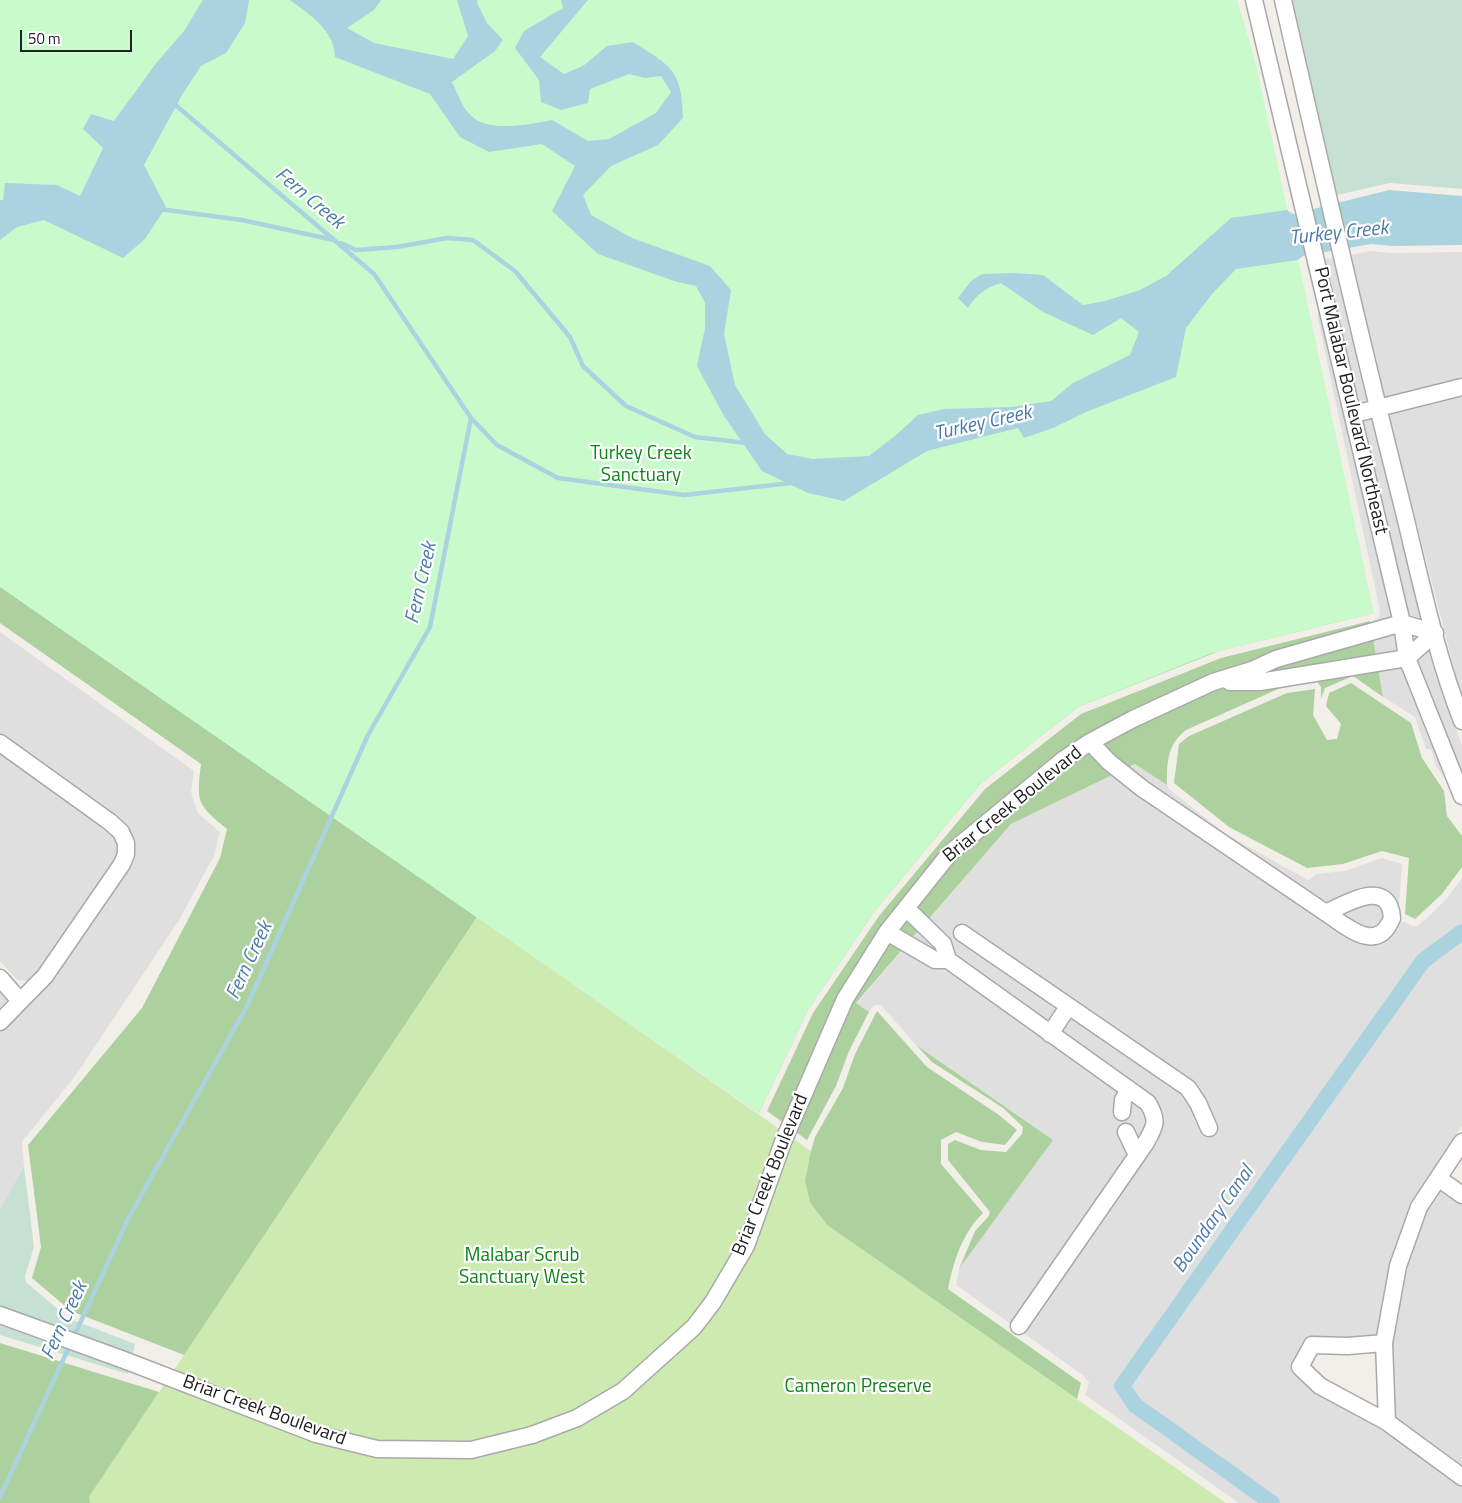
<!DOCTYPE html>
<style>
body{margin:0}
#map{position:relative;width:1462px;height:1503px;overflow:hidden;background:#f2efe9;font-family:"Titillium Web",sans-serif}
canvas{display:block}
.scale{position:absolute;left:20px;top:30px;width:112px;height:22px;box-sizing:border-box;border:2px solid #222;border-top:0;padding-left:6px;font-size:15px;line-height:18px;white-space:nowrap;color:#222;-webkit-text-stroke:4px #fff;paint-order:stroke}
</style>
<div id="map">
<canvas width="1462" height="1503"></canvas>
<div class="scale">50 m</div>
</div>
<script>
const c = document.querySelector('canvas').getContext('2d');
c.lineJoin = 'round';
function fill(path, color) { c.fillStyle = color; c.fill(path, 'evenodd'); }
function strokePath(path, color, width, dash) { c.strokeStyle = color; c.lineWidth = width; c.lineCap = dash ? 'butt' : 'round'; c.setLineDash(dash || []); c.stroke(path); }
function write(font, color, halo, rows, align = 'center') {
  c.font = font + ' "Titillium Web",sans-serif'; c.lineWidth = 4.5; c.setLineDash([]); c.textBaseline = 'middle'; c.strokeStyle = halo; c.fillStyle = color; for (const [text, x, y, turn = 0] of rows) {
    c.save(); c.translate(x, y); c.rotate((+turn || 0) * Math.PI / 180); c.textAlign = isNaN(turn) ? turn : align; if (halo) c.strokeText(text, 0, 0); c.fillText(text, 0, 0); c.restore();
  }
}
const residential = new Path2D(`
 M 1371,251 L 1391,253 L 1462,252 L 1462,699 L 1386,405 L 1351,255 Z
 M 1335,258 L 1370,411 L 1427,636 L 1446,704 L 1462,745 L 1462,776 L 1415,655 L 1410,620 L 1325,259 Z
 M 1309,262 L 1394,625 L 1399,661 L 1445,779 L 1436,766 L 1431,749 L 1426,749 L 1415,717 L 1383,697 L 1370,623 L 1379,617 L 1380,611 L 1318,319 L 1318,311 L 1306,263 Z
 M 0,632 L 194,771 L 191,792 L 198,813 L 220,832 L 214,856 L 179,920 L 76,1075 L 22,1142 L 24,1166 L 0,1209 L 0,973 L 15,987 L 27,989 L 123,862 L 126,838 L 0,740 Z
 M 0,749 L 112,829 L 120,849 L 117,861 L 36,978 L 27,981 L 18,980 L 0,961 Z
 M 1135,764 L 1167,785 L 1169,789 L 1224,833 L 1308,880 L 1317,874 L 1345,871 L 1382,858 L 1402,864 L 1398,917 L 1400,920 L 1412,926 L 1417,926 L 1427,918 L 1447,898 L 1462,878 L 1462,1126 L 1412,1202 L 1390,1264 L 1378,1335 L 1349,1338 L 1313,1336 L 1305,1341 L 1293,1363 L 1294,1373 L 1316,1393 L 1382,1430 L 1462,1487 L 1462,1503 L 1239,1503 L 1085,1395 L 1089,1383 L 1084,1376 L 956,1285 L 959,1269 L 1053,1140 L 916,1045 L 881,1005 L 874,1005 L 869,1012 L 856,1004 L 1011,824 Z
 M 1439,1190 L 1462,1205 L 1462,1466 L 1395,1417 L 1393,1342 L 1405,1267 L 1426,1210 Z`);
const grass = new Path2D(`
 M 477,917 L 855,1182 L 827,1225 L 1226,1503 L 85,1503 Z`);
const forest = new Path2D(`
 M 0,240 L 1374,613 L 1219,651 L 1078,707 L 980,784 L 874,912 L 808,1010 L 759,1113 L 477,917 L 184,1355 L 71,1311 L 32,1278 L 41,1247 L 28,1145 L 142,1008 L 220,858 L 227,829 C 198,805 196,803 201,764 L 0,623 Z
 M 1370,621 L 1383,697 L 1353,676 L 1325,688 L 1321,699 L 1321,687 L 1317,682 L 1285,686 L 1186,730 C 1167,745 1167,762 1167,785 L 1135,764 L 1011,824 L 856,1003 L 869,1012 L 849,1051 L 836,1086 L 807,1140 L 767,1111 L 813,1013 L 879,916 L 985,789 L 1081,714 L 1221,658 Z
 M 1351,683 L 1411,723 L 1422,758 L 1444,791 L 1447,816 L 1462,836 L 1462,867 L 1442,894 L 1415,919 L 1405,914 L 1409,858 L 1382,851 L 1343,864 L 1307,868 L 1229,827 L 1174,783 L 1179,744 L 1189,736 L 1287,693 L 1315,689 L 1313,715 L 1327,740 L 1337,739 L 1341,724 L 1326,706 L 1329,693 Z
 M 877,1011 L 927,1067 L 999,1115 L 1017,1130 L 1005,1145 L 982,1142 L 956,1132 L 941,1140 L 941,1164 L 983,1213 C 962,1234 954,1260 948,1289 L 1081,1383 L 1077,1399 L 827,1225 L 810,1202 L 805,1181 L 811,1151 L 815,1137 L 843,1088 L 855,1054 Z
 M 916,1045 L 1053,1140 L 959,1269 L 975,1231 L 988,1217 L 990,1212 L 948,1160 L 948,1144 L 955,1140 L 981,1150 L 1006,1152 L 1022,1134 L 1023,1127 L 1003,1108 L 932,1062 Z
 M 0,1343 L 159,1392 L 89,1497 L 90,1503 L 0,1503 Z`);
const wetland = new Path2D(`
 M 1292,0 L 1462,0 L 1462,189 L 1390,183 L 1337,195 Z
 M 24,1166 L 34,1247 L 25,1276 L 26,1282 L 68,1318 L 135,1344 L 128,1374 L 0,1335 L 0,1209 Z`);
const park = new Path2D(`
 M 0,0 L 1237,0 L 1256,64 L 1374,613 L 1212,653 L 1078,707 L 980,784 L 874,912 L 808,1010 L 759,1113 L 0,587 Z`);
const water = new Path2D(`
 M 203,0 L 249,0 L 245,23 L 226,53 L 201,66 L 182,95 L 144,165 L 166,207 L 145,239 L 123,258 L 44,220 L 17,227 L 0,240 L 0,200 L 3,200 L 5,183 L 57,185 L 80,196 L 103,148 L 83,129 L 91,114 L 114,121 L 157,62 L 184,31 Z
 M 290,0 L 381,0 L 374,10 L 347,28 L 374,43 L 453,59 L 468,36 L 457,0 L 478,0 L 477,3 L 487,23 L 503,40 L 495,51 L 452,82 C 458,94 463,111 475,119 C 494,132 531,124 552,120 L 588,141 L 609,139 L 656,113 L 671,92 L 661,76 L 645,78 L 629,74 L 590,89 L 588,103 L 561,110 L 541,102 L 539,80 L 515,48 L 524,31 L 563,8 L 561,0 L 588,0 L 540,57 L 564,74 L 583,66 L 607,46 L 633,42 C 671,66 682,70 683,118 L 658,145 L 611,166 L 583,195 L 591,215 L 632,238 L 710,266 L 731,290 L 724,334 L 735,385 L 765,434 L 787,454 L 813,459 L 869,456 L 896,435 L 918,415 L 944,409 L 1011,407 L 1051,401 L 1073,383 L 1130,355 L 1139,332 L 1121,318 L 1093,335 L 1043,312 L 1001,283 C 985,288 977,294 968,308 L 958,298 L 971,281 L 982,274 L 1014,273 L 1043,275 L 1083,305 L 1105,301 L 1140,290 L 1166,276 L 1231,218 L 1287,210 L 1293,214 L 1389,190 L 1462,196 L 1462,245 L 1392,246 L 1371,244 L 1303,256 L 1298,260 L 1236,269 L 1212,294 L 1186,328 L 1176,377 L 1086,412 L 1053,428 L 1024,438 L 1018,428 L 927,451 L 844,501 L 808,493 L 762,471 L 724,416 L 697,366 L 705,328 L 705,303 L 696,286 L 677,282 L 598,254 L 552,211 L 575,166 L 542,144 L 489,152 L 460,137 L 430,94 L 335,57 C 335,31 309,14 290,0 Z`);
const stream = new Path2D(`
 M 159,209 L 242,220 L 334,240
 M 341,243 L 356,250 L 397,247 L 447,238 L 473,240 L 515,271 L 570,337 L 583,366 L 626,406 L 695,437 L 747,443
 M 471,418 L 497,445 L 558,478 L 684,495 L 791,483
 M 0,1497 L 128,1219 L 247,1006 L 368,735 L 430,627 L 471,418 L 374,274 L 172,102`);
const canal = new Path2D(`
 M 1272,1503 L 1135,1405 L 1122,1386 L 1423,961 L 1462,932`);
const minor = new Path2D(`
 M 1254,0 L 1402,623 L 1407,658 L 1462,796
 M 1283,0 C 1320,163 1357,326 1398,488 C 1418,566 1433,647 1462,721
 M 1354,414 L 1462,387
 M 1230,682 L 1260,682 L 1407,658 L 1435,633
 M 1090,742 L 1109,762 L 1143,789 L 1326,913 C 1348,927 1377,955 1392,918 C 1389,877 1347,903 1326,913
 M 0,743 L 110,822 L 121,832 L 126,843 L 126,854 L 122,864 L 45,976 L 0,1022
 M 887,932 L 935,960 L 948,960 L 943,944 L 906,908
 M 962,933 L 1188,1088 L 1198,1103 L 1209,1128
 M 948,960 L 1148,1103 C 1159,1122 1155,1126 1145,1144 L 1019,1326
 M 0,978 L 20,1001
 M 1050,1034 L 1068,1007
 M 1122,1112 L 1123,1100 L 1129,1089
 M 1126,1132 L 1137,1155
 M 1462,1142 L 1419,1207 L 1398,1266 L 1384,1343 L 1387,1422 L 1462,1477
 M 1438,1178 L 1462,1195
 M 0,1315 L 124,1360 L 316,1434 L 377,1449 L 471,1450 L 532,1435 L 577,1418 L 623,1391 L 694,1327 L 713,1302 L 746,1246 L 783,1142 L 845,999 L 887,932 L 950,853 L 1063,760 L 1090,742 L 1133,719 L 1213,682 L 1252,670 L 1276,659 L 1402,623 L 1435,633
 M 1384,1343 L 1348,1346 L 1312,1345 L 1300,1367 L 1320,1386 L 1387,1422`);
const streetNames = [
 ["Port Malabar Boulevard Northeast",1350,401,77],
 ["Briar Creek Boulevard",1013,805,-39],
 ["Briar Creek Boulevard",771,1175,-68],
 ["Briar Creek Boulevard",264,1411,20]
];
const parkNames = [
 ["Turkey Creek",641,454],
 ["Sanctuary",641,476],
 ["Malabar Scrub",522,1256],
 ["Sanctuary West",522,1278],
 ["Cameron Preserve",858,1387]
];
const waterNames = [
 ["Fern Creek",309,199,40],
 ["Turkey Creek",1339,234,-6],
 ["Turkey Creek",983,424,-13],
 ["Fern Creek",422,583,-77],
 ["Fern Creek",250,961,-65],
 ["Boundary Canal",1214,1220,-55],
 ["Fern Creek",65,1321,-65]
];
fill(residential, '#e0dfdf');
fill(grass, '#cdebb0');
fill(forest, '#add19e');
fill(wetland, '#c6e0d4');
fill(park, '#c8facc');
fill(water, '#aad3df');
strokePath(stream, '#aad3df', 4.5);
strokePath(canal, '#aad3df', 16);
strokePath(minor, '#a9a9a9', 19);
strokePath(minor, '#fff', 16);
write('19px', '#222', '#fff', streetNames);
write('19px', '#0c8416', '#fff', parkNames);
write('italic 20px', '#4a7aab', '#fff', waterNames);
</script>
